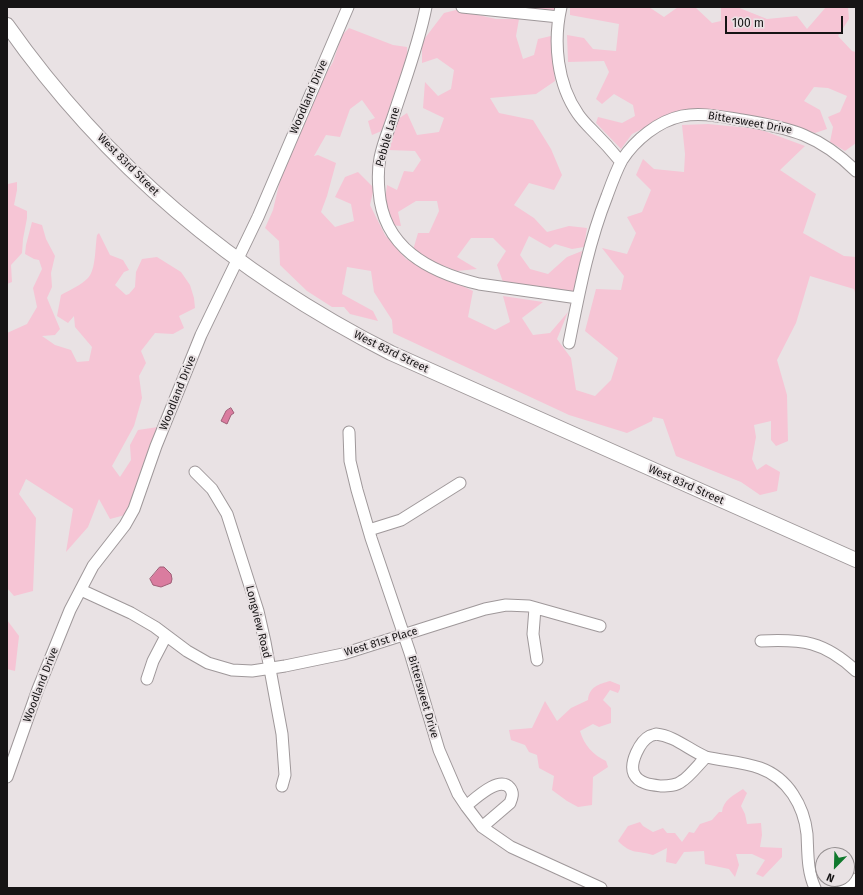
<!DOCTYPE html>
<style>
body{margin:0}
#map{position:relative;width:863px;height:895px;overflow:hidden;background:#e9e2e4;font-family:"Fira Sans",sans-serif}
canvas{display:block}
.frame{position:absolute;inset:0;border:8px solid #161415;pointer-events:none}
.north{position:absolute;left:815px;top:847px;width:40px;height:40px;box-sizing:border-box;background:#e9e2e4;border:1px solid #959091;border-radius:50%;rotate:203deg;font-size:11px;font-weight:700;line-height:16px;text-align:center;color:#161415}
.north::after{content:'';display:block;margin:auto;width:14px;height:18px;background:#10792d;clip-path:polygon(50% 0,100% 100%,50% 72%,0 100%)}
.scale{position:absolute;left:725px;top:16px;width:118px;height:18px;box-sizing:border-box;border:2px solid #161415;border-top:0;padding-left:5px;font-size:12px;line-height:14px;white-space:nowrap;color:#161415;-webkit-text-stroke:3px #e9e2e4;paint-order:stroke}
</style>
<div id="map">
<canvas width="863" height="895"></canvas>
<div class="frame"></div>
<div class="north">N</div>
<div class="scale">100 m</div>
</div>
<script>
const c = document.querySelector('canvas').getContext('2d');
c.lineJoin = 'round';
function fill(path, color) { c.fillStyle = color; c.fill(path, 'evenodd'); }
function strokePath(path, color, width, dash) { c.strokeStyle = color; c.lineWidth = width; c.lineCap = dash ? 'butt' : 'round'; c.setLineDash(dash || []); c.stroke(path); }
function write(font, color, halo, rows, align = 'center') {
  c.font = font + ' "Fira Sans",sans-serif'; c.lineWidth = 4; c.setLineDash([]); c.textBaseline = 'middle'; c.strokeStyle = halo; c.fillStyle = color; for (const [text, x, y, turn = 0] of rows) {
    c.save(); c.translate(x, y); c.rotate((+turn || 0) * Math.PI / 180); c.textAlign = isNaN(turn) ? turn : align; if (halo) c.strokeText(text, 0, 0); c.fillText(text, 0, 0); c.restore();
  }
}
const green = new Path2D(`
 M 519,7 L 556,7 L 555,11 Z
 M 570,7 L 649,7 L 664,17 L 678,7 L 695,7 L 712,23 L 721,21 L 721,7 L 737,7 L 767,19 L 797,16 L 807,29 L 826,7 L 848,7 L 849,19 L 838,36 L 852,51 L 856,52 L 856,120 L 855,123 L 856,143 L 845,151 L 830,142 L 833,127 L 828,117 L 840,112 L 847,96 L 828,88 L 814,87 L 804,101 L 820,110 L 827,129 L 815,133 L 777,121 L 702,109 L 668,116 L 632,134 L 621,149 L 596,123 L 598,117 L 622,123 L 635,116 L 633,105 L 614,94 L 602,104 L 596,99 L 609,72 L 604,61 L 568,62 L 567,35 L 584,38 L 593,49 L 616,51 L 619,24 L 570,15 Z
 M 456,10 L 496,19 L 519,19 L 516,36 L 523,59 L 534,55 L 538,39 L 551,36 L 555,81 L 536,94 L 490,98 L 499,113 L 533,120 L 551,149 L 562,175 L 554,190 L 529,183 L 514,205 L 534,218 L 547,232 L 569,226 L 587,228 L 584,247 L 572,249 L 555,244 L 550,248 L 529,236 L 520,255 L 530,269 L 548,274 L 567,257 L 582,251 L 576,292 L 558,289 L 549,291 L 503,282 L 497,265 L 506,251 L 493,238 L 471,238 L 457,257 L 477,269 L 457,271 L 428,260 L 413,250 L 418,233 L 429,233 L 439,211 L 437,201 L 416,201 L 398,212 L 401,226 L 390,225 L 385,201 L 387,185 L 397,190 L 404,171 L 413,172 L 421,160 L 415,151 L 388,150 L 398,119 L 407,113 L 417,135 L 439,132 L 444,118 L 423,108 L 425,82 L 438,96 L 451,89 L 454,70 L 437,58 L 422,63 L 422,42 L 444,13 Z
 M 349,28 L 393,45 L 407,47 L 408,64 L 384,130 L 372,135 L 368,121 L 375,118 L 362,100 L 350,109 L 340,137 L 326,135 L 314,156 L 318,155 L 336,163 L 327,196 L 321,212 L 335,227 L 354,221 L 351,204 L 335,197 L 345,177 L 358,172 L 374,188 L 370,205 L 385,235 L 406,259 L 473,291 L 468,317 L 495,330 L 510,322 L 503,296 L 543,302 L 522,318 L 533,335 L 550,333 L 568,312 L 557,339 L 571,358 L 576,390 L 595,396 L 611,380 L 618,358 L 585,331 L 596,289 L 621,290 L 624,276 L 602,248 L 627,254 L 636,233 L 627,217 L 642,212 L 651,190 L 636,175 L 643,159 L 654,169 L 684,172 L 685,154 L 682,125 L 708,124 L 759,129 L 805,146 L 780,170 L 816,194 L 803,233 L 844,256 L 856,257 L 856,296 L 854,289 L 810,276 L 796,323 L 777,360 L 787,395 L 788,441 L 776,446 L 771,440 L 771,421 L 754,425 L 756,437 L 752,459 L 757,470 L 766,464 L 780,472 L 777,491 L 760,495 L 741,482 L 676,456 L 663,419 L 653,417 L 652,421 L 627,433 L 569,415 L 393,333 L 392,320 L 374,292 L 371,271 L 347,267 L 342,294 L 373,311 L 378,321 L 350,314 L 344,307 L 332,307 L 307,291 L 280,265 L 279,241 L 265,228 L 273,210 L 282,172 L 311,109 L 316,90 L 333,62 L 342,35 Z
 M 17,182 L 17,190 L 14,205 L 27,211 L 27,218 L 23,239 L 22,253 L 11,265 L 12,282 L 7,284 L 7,187 L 8,184 Z
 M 32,222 L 42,225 L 46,239 L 55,256 L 51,273 L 52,287 L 47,298 L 60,329 L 55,335 L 42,336 L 55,345 L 71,350 L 77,362 L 89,361 L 92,347 L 75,327 L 74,316 L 68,323 L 57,316 L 61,295 C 70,290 81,285 88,278 C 96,270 95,247 97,235 L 99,233 L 110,255 L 123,260 L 129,270 L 124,272 L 115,285 L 126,295 L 129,294 L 135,287 L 136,272 L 142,259 L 157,257 L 181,272 L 190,285 L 194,298 L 195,308 L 179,316 L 184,328 L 173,334 L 155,333 L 141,351 L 146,363 L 139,376 L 142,398 L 134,426 L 112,466 L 120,477 L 131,460 L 130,445 L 138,430 L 158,427 L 142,481 L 125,515 L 110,519 L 99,499 L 88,527 L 66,552 L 73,509 L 26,479 L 19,494 L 36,518 L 33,591 L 14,596 L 7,588 L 7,333 L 27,324 L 37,307 L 33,288 L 42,269 L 39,260 L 34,259 L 25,254 L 26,245 Z
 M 7,620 L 19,636 L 15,671 L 7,669 Z
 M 610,681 L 620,685 L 620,689 L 618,693 L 610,690 L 603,700 L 611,708 L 611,723 L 599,727 L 593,724 L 580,731 C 584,745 593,755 606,761 L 608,767 L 593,777 L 592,805 L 578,807 L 567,801 L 552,790 L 554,776 L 539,768 L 537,755 L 529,752 L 525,745 L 511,740 L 509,730 L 532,728 L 545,701 L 557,721 L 571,708 L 588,700 C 589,687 599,684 610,681 Z
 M 743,789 L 747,793 L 741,806 L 745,814 L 747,824 L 761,823 L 762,835 L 760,847 L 782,848 L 782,857 L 763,877 L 756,874 L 765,860 L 752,854 L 736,854 L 739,865 L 735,877 L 729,869 L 705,864 L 704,851 L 684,852 L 676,864 L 666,862 L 667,848 L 653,855 C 637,850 632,855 618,841 L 628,826 L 640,822 L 643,826 L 653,832 L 663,828 L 667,833 L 675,833 L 682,842 L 689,832 L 694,833 L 700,824 L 712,820 L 719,812 L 722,812 C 723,800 734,795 743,789 Z`);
const water = new Path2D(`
 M 231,408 L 234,413 L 231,415 L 227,424 L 221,421 L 226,411 Z
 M 160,567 L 164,567 L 171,574 L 172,579 L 171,583 L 161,587 L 153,585 L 150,579 Z`);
const minor = new Path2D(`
 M 426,7 C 419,43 406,77 395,111 C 390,127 383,142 380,158 C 378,168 378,180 379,191 C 383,248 429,272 479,284 L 578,298
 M 462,7 L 559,17
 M 561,7 C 553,42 557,84 578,114 C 582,120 587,125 592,130 C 602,140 612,151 621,162
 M 569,343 C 579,293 588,244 607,196 C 611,185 616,171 622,160 C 635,140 658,121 682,116 C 702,112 722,117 742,120 C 791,128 819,135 856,171
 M 349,432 L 350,461 L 357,490 L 371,538 L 410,653 L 439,750 L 458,794 L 466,806 L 482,827 L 511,847 L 601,888
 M 195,472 L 212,489 L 227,514 L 258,611 L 265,642 L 282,734 L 285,775 L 282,786
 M 369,530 L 401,520 L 460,483
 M 81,590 L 131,613 L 155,627 L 187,651 L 208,663 L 232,670 L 252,671 L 285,666 L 343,654 L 485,609 L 506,605 L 529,606 L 600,626
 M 535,608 L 533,634 L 537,660
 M 761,641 C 802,639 824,641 856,671
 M 147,679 L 153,661 L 166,636
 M 656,734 C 675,736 689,750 706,757 C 699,764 689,777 682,781 C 676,786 668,786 661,786 C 652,785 639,784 634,774 C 629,763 640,741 650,736 C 652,735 654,735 656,734 Z
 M 706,757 C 724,761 743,762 760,768 C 788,778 804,806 807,834 C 808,852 807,871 815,888
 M 7,777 L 38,689 L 70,610 L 93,566 L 125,525 L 134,509 L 156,446 L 201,335 L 258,217 L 348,7
 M 466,806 C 475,799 499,775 510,788 C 514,793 512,798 510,803 L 482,827
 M 843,888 L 856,879`);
const major = new Path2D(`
 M 7,25 C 107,167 237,275 391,353 L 856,560`);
const streetNames = [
 ["Woodland Drive",309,97,-67],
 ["Bittersweet Drive",750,123,10],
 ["Pebble Lane",388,137,-74],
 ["West 83rd Street",128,165,45],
 ["West 83rd Street",391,352,26],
 ["Woodland Drive",178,393,-68],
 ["West 83rd Street",686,485,24],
 ["Longview Road",258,622,76],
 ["West 81st Place",381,642,-17],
 ["Woodland Drive",41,685,-69],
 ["Bittersweet Drive",423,697,74]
];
fill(green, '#f6c5d5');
fill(water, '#da7c9f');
strokePath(water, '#9f5d76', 1);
strokePath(minor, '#9f989a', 13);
strokePath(major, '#9f989a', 16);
strokePath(minor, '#fff', 11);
strokePath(major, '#fff', 14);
write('11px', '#161415', '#e9e2e4', streetNames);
</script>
